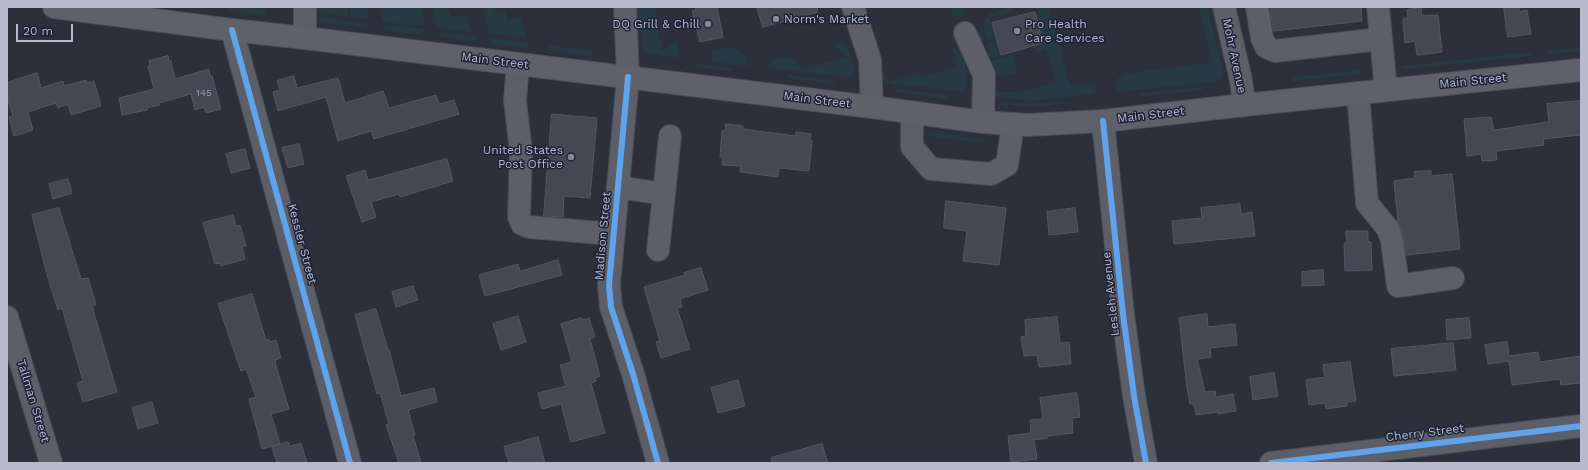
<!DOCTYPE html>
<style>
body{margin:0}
#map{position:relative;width:1588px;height:470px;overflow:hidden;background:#2b303b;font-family:"Work Sans",sans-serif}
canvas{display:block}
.frame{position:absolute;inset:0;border:8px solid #b6bacc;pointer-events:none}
.scale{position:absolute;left:16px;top:24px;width:57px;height:18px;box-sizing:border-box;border:2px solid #b6bacc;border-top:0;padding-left:5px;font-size:12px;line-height:14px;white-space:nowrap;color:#b6bacc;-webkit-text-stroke:3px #1d2337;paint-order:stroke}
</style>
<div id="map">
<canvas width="1588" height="470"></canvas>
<div class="frame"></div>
<div class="scale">20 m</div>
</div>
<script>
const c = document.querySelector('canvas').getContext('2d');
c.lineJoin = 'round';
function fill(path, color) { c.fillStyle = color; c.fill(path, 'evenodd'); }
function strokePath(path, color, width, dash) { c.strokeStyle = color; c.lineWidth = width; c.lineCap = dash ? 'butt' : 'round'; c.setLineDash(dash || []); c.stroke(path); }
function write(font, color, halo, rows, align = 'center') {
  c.font = font + ' "Work Sans",sans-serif'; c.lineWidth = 3; c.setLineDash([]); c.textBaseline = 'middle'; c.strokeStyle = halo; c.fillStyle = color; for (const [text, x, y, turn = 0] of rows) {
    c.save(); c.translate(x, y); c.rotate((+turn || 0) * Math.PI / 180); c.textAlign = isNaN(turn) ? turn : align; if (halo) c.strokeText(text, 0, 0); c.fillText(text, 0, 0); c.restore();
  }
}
const green = new Path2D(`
 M 229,7 L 242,7 L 267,10 L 266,16 L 229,11 Z
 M 318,7 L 347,7 L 348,17 L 318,12 Z
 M 349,7 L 367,7 L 370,19 L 351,17 Z
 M 379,7 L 422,7 L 425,26 L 382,22 Z
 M 431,7 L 447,7 L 451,17 L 466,14 L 472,32 L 438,28 Z
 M 483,7 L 494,7 L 496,13 L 505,10 L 508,21 L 521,17 L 526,38 L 489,34 Z
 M 634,7 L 655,7 L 662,51 L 675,41 L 677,42 L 678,57 L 676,58 L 644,52 Z
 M 950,7 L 963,7 L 965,15 L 962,17 L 955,16 L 951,12 Z
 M 1011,7 L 1013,12 L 989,18 L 996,37 L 986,40 C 980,12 988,14 1011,7 Z
 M 1037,7 L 1049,7 L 1070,85 L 1094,83 L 1096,85 L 1095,94 L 1030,101 L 990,96 L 990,92 L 1020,92 L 1056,82 L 1046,50 L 1036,52 L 1034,46 L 1043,43 L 1035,15 L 1039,14 Z
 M 1198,7 L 1207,7 L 1224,72 L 1220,81 L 1121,92 L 1115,91 L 1117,79 L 1124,74 L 1212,62 Z
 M 1210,7 L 1213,7 L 1229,70 L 1228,76 Z
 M 318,16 L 370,24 L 367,28 L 320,22 Z
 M 382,25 L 425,29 L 421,35 L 385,30 Z
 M 980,28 L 988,61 L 1014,55 L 1018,74 L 1017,75 L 998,76 L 993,75 L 974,29 Z
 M 438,32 L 478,37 L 475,42 L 441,37 Z
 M 488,38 L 530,43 L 527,48 L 491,44 Z
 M 997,40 L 1001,55 L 1017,50 L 1017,52 L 990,58 L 986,44 Z
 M 839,42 L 846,44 C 850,55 858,67 852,78 L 769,68 L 768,65 L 771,61 L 789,56 L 804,69 L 847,57 L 834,45 Z
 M 547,45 L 593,51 L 593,56 L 550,51 Z
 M 954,46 C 965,54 972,81 964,92 L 881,82 L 881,74 L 885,73 L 888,82 L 918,74 L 920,78 L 957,66 L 952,49 L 952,47 Z
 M 728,47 C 738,49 750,54 748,66 L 712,62 L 711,51 Z
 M 1581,47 L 1581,51 L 1548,54 L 1545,51 Z
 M 1533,52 L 1531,56 L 1404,69 L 1401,66 Z
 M 693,63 L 732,68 L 732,71 L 695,67 Z
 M 1363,70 L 1361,74 L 1293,81 L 1293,77 Z
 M 788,75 L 836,81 L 835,84 L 788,78 Z
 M 1203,87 L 1203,90 L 1139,97 L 1139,93 Z
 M 896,88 L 949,95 L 949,99 L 896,92 Z
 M 1000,101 L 1027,104 L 1065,101 L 1066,104 L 1040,106 L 1000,105 Z
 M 928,132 L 984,139 L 984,143 L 928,136 Z`);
const building = new Path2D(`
 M 695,7 L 717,7 L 723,37 L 700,42 L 692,11 L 696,10 Z
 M 757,7 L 817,7 L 818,12 L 763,27 Z
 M 1270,7 L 1361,7 L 1362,21 L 1274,31 Z
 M 1504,7 L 1519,7 L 1519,12 L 1527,10 L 1531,34 L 1508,37 Z
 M 1421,8 L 1422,16 L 1438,15 L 1442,52 L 1417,55 L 1415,41 L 1405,43 L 1403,21 L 1403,19 L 1408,18 L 1407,10 Z
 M 1035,12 L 1043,43 L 1001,55 L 992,23 Z
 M 168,56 L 169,61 L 171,61 L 175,79 L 209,69 L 210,76 L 212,76 L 221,109 L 206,113 L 204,107 L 195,110 L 191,94 L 159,103 L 160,105 L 147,108 L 147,110 L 122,115 L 119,98 L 154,89 L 148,66 L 150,66 L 149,61 Z
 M 37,73 L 41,88 L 63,81 L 64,86 L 86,80 L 87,83 L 94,81 L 101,106 L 71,115 L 68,104 L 58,108 L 56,103 L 28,112 L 33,130 L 14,136 L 9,117 L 13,116 L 7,97 L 7,83 Z
 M 294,76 L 297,88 L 338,78 L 345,103 L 383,91 L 389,108 L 436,95 L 439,104 L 454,100 L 459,114 L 374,139 L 371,131 L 338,141 L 326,97 L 278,111 L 273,92 L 280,90 L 277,81 Z
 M 1581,101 L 1581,135 L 1543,139 L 1544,145 L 1496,151 L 1497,160 L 1482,161 L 1481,154 L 1467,156 L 1464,119 L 1491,117 L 1494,130 L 1549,122 L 1547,104 Z
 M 552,114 L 597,118 L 590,198 L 564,196 L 563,217 L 544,216 Z
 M 726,124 L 743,126 L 743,129 L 796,136 L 796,132 L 811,134 L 810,140 L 812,141 L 809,171 L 779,168 L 778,177 L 740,172 L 741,166 L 722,165 L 723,157 L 720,157 L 722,131 L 725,131 Z
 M 299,144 L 304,164 L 288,168 L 282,148 Z
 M 245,149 L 250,168 L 231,173 L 226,154 Z
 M 447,159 L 453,181 L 400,197 L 399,194 L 371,202 L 376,217 L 362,222 L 346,176 L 365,170 L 368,180 Z
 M 1431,171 L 1431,176 L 1452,174 L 1460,249 L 1406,255 L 1404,237 L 1398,222 L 1394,181 L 1415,178 L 1414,172 Z
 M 68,179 L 72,193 L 53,199 L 49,184 Z
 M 946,201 L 1006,208 L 999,265 L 963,261 L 967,231 L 944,228 Z
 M 1240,204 L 1241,214 L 1252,212 L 1255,236 L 1174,244 L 1172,221 L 1202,218 L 1201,208 Z
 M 59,208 L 81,279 L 88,278 L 96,305 L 92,306 L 117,392 L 83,402 L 77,383 L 83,381 L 62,308 L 58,310 L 47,275 L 32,215 Z
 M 1075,208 L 1078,232 L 1049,235 L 1047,212 Z
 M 233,215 L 236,226 L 240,225 L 246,246 L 242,247 L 245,259 L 221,266 L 220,263 L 215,264 L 203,223 Z
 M 1346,231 L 1368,231 L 1368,241 L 1371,242 L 1372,270 L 1345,271 L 1344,243 L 1347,243 Z
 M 558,260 L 562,275 L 485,296 L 479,275 L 518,264 L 520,271 Z
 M 701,268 L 708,290 L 680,299 L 682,307 L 677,308 L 690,349 L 661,358 L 656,342 L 660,341 L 644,287 L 685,275 L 684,273 Z
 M 1323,270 L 1324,285 L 1302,286 L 1302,272 Z
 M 413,286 L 418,300 L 396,307 L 392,292 Z
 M 252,294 L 266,340 L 269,339 L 270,342 L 276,340 L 281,358 L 275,360 L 276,362 L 275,363 L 289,409 L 271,414 L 280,444 L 262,449 L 249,399 L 256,397 L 246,369 L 241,371 L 218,304 Z
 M 376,309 L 388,350 L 389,349 L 401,396 L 434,388 L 437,402 L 408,410 L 415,435 L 413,435 L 421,463 L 399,463 L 386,425 L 389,424 L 380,393 L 377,394 L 355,315 Z
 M 1207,314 L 1208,327 L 1235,324 L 1237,345 L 1210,348 L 1211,357 L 1197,359 L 1205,392 L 1215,391 L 1216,397 L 1233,394 L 1236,411 L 1218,414 L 1218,412 L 1196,415 L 1194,404 L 1190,404 L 1187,388 L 1179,318 Z
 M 518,316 L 526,342 L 501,350 L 493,324 Z
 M 1057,317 L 1060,343 L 1069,342 L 1071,364 L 1039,367 L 1037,355 L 1024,356 L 1021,337 L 1026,336 L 1025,320 Z
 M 582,318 L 583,320 L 589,318 L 595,337 L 590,339 L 600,376 L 595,378 L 596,381 L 591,383 L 605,433 L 571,442 L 561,404 L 542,409 L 538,393 L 566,386 L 560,365 L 572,362 L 561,324 Z
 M 1469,318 L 1471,338 L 1447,340 L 1446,320 Z
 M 1507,342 L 1509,356 L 1538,352 L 1540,362 L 1581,356 L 1581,383 L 1561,385 L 1560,379 L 1512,385 L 1509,361 L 1488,364 L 1485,345 Z
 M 1453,343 L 1456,370 L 1394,376 L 1391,349 Z
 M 1350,362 L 1356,401 L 1347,402 L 1347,406 L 1326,409 L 1325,403 L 1309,405 L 1306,380 L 1325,377 L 1323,365 Z
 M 1274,373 L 1278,396 L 1253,400 L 1250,377 Z
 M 738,380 L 745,406 L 718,413 L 711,388 Z
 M 1077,393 L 1080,417 L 1072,418 L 1073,433 L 1047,436 L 1047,438 L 1034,440 L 1037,459 L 1011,462 L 1008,436 L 1031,433 L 1030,420 L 1043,419 L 1040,398 Z
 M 152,402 L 158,423 L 138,429 L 132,408 Z
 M 538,437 L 545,463 L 509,463 L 504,447 Z
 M 288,442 L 290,446 L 301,443 L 307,463 L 277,463 L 272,447 Z
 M 822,444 L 828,463 L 772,463 L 771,458 Z`);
const minor = new Path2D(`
 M 305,7 L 305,38
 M 625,7 L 628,77 L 609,285 L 611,307 L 633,374 L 658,463
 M 853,7 L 870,60 L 872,107
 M 1224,7 L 1241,80 L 1244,105
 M 1257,7 L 1262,38 L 1266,47 L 1275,51 L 1380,39
 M 1378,7 L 1386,90
 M 232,30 L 350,463
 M 965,33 L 984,75 L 983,122
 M 518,64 L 515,100 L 521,152 L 519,217 L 522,224 L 529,227 L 613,234
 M 1358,93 L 1367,203 L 1388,229 L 1392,241 L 1398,286 L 1453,278
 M 912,112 L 912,147 L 931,169 L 991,174 L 1007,165 L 1013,124
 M 1103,121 L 1123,314 L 1134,396 L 1146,463
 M 618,187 L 664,194 L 658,250
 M 664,194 L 670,136
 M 7,317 L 51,463
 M 1271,463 L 1581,426`);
const major = new Path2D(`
 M 54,7 L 232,30 L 305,38 L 872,107 L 983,122 L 1028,125 L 1103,121 L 1244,105 L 1581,70`);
const cycleway = new Path2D(`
 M 232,30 L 350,463
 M 628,77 L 609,285 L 611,307 L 633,374 L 658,463
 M 1103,121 L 1123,314 L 1134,396 L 1146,463
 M 1271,463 L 1581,426`);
const markers = [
 [776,19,4,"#858a99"],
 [708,24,4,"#858a99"],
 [1017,31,4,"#858a99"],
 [571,157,4,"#858a99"]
];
const numberNames = [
 ["145",204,93]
];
const poiNames = [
 ["Norm's Market",784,19],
 ["DQ Grill & Chill",700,24,"right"],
 ["Pro Health",1025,24],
 ["Care Services",1025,38],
 ["United States",563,150,"right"],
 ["Post Office",563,164,"right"]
];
const streetNames = [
 ["Mohr Avenue",1234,56,78],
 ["Main Street",495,61,7],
 ["Main Street",1473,81,-6],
 ["Main Street",817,100,7],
 ["Main Street",1151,115,-7],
 ["Madison Street",603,236,-85],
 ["Kessler Street",302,244,75],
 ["Lesleh Avenue",1111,294,-96],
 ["Tallman Street",33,401,73],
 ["Cherry Street",1425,433,-7]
];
fill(green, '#273942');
fill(building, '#444852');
strokePath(building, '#535763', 1);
strokePath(minor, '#484b54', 24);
strokePath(major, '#494d58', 24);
strokePath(minor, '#5c5e68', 22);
strokePath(major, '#5e606a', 22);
strokePath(cycleway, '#60a3ed', 6);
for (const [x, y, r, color] of markers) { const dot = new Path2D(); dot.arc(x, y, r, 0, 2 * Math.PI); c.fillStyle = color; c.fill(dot); strokePath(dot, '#1d2337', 1.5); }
write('10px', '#9a9eae', null, numberNames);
write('12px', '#b6bacc', '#1d2337', poiNames, 'left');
write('12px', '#b6bacc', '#1d2337', streetNames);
</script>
